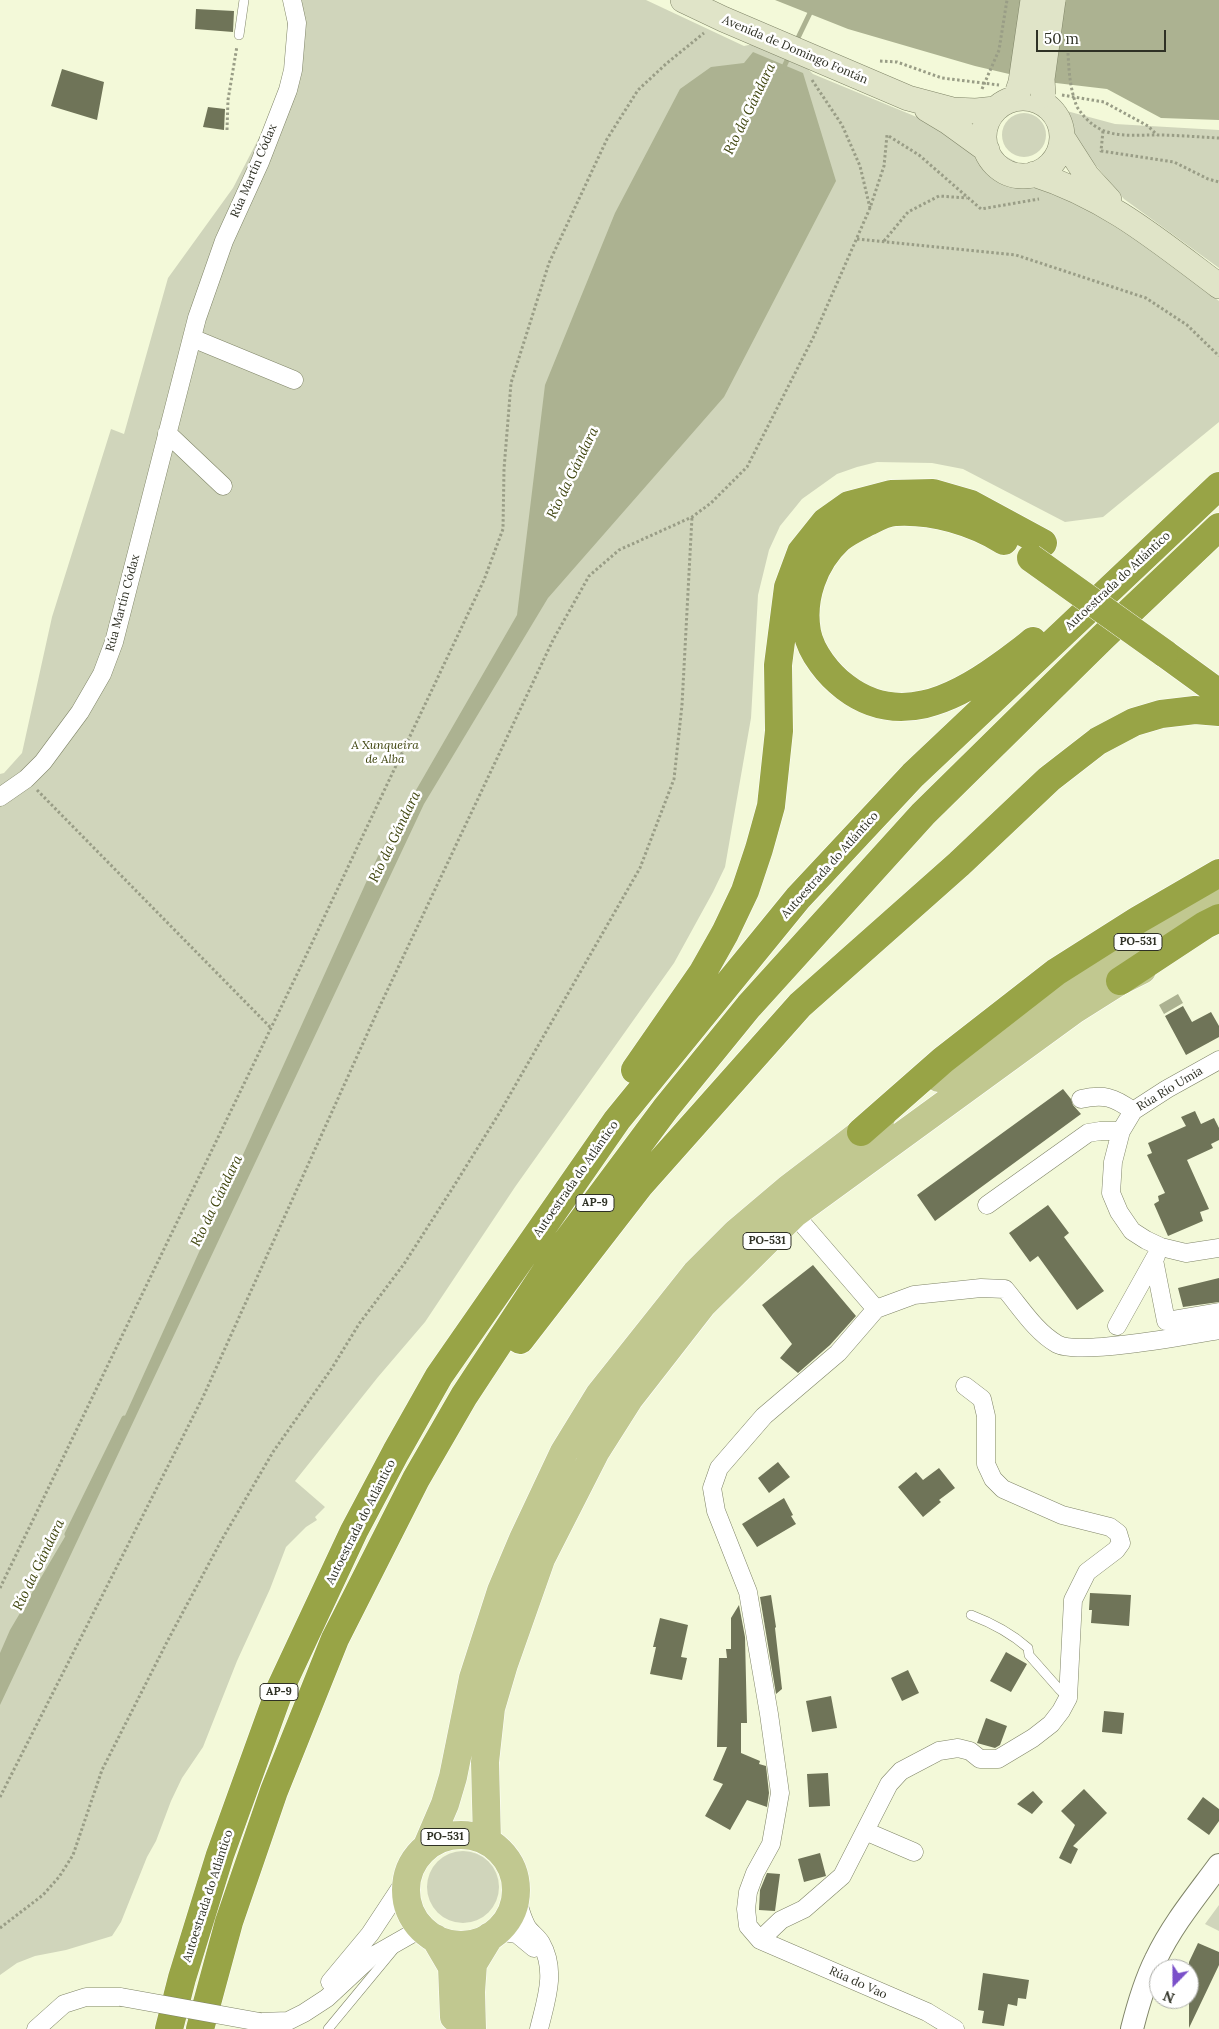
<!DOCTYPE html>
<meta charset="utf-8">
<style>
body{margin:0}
#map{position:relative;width:1219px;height:2029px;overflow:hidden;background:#f3f9d9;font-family:Lora,serif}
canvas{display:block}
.north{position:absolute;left:1149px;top:1959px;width:50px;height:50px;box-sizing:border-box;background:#fff;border:1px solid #acada8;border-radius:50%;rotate:202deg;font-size:14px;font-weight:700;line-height:20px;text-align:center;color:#2f3125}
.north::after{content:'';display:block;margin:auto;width:18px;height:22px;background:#7a50c9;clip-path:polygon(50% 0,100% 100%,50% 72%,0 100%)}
.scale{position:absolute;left:1036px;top:30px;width:130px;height:22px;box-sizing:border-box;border:2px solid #2f3125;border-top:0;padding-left:6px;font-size:15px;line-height:18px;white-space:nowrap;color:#2f3125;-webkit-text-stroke:4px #fff;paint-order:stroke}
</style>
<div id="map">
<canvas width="1219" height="2029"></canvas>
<div class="north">N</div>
<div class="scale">50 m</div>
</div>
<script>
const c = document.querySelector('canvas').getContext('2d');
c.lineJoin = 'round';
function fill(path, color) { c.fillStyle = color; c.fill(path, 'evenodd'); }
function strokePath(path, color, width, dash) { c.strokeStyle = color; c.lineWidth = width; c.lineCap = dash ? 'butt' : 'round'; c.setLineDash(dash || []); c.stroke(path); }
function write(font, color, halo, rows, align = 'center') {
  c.font = font + ' Lora,serif'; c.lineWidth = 5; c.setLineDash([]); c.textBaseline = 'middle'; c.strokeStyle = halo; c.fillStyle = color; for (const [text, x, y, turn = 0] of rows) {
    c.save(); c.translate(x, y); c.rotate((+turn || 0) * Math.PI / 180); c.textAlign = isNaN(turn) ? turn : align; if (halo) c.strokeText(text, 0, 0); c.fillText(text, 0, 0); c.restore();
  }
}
const green = new Path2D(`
 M 284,0 L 646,0 L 744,46 L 753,44 L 806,67 L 813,74 L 948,130 L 1001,154 L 1049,179 L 1126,230 L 1219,301 L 1219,422 L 1103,517 L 1065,522 L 963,469 L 932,463 L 877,462 L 857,467 L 837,474 L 802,499 L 780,526 L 769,550 L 758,595 L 751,718 L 725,867 L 713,892 L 674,963 L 515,1187 L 425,1322 L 378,1377 L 295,1481 L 325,1507 L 315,1517 L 317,1520 L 306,1527 L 286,1547 L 270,1589 L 237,1661 L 203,1747 L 182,1778 L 171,1801 L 156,1841 L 147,1857 L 121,1922 L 112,1936 L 66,1950 L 35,1956 L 17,1963 L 0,1975 L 0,774 L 4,773 L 22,753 L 52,617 L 111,429 L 124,434 L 168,278 L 233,188 L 265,126 L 276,98 L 285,66 L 287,49 L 287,21 Z
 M 1063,110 L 1115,124 L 1219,130 L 1219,268 L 1124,199 L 1082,149 Z
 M1002 135a22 22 0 1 1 44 0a22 22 0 1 1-44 0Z
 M427 1887a36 36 0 1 1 72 0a36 36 0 1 1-72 0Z
 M 1219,1905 L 1219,1931 L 1205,1924 Z`);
const water = new Path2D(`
 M 775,0 L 1219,0 L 1219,120 L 1161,118 L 1107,89 L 1039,81 L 975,66 L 848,29 Z
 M 753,52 L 803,73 L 836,181 L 724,397 L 548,598 L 424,804 L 0,1705 L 0,1653 L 10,1630 L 69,1530 L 124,1418 L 378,856 L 517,615 L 545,385 L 615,213 L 680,89 L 711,67 L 744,63 Z
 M 1178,994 L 1183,1003 L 1164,1014 L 1159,1005 Z`);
const stream = new Path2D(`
 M 796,42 L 810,13
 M 782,71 L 790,54
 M 67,1534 L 124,1418`);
const building = new Path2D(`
 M 196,9 L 234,11 L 233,32 L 195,29 Z
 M 62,69 L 104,82 L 97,120 L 51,106 Z
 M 208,107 L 225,109 L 224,130 L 203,127 Z
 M 1183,1006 L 1192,1022 L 1211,1012 L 1219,1026 L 1219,1037 L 1186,1055 L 1165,1016 Z
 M 1063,1089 L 1071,1099 L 1073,1105 L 1081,1114 L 935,1221 L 917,1195 Z
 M 1195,1111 L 1201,1124 L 1214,1118 L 1219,1128 L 1219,1140 L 1211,1144 L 1213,1148 L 1187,1160 L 1209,1209 L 1200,1212 L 1203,1221 L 1168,1236 L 1154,1204 L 1159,1201 L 1158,1196 L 1165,1193 L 1147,1155 L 1152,1153 L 1148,1143 L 1186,1126 L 1181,1117 Z
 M 1048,1205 L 1069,1233 L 1064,1237 L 1104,1291 L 1077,1310 L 1038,1256 L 1030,1262 L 1009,1233 Z
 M 813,1265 L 856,1316 L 830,1345 L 798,1373 L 780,1358 L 792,1344 L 762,1305 Z
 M 1219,1278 L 1219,1302 L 1183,1307 L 1178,1288 Z
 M 778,1462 L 790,1477 L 769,1493 L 758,1478 Z
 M 939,1468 L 955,1488 L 939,1500 L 941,1502 L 923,1517 L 898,1487 L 916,1472 L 923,1480 Z
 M 784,1498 L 793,1515 L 791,1516 L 796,1524 L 757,1547 L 742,1524 Z
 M 1090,1593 L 1131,1595 L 1129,1626 L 1091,1623 L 1092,1610 L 1089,1610 Z
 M 771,1595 L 776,1627 L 775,1628 L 782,1689 L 776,1694 L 760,1597 Z
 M 739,1605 L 745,1637 L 747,1723 L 741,1723 L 741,1753 L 760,1761 L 759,1764 L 766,1766 L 769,1793 L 767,1807 L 747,1800 L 730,1830 L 705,1816 L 723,1784 L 713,1780 L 727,1747 L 717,1747 L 719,1658 L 727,1658 L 726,1649 L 731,1649 L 731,1618 Z
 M 660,1618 L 688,1625 L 681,1657 L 687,1658 L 682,1680 L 650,1674 L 656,1647 L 653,1647 Z
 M 1006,1652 L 1027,1664 L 1011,1692 L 990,1681 Z
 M 908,1670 L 919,1693 L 902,1701 L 891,1678 Z
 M 831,1696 L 837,1728 L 812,1732 L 806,1701 Z
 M 1104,1711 L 1124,1713 L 1122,1734 L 1102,1732 Z
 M 986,1718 L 1007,1726 L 1000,1745 L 995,1748 L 977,1743 Z
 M 828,1773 L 830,1806 L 809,1807 L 807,1774 Z
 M 1084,1789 L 1107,1813 L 1073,1846 L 1078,1849 L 1071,1864 L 1059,1858 L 1075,1825 L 1061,1811 Z
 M 1033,1791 L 1043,1802 L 1032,1814 L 1017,1804 Z
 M 1203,1797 L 1219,1809 L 1219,1821 L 1209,1835 L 1187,1819 Z
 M 820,1853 L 826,1876 L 804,1882 L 798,1859 Z
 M 767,1873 L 780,1874 L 775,1911 L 759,1910 L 760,1890 Z
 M 1198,1943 L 1219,1952 L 1219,1965 L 1189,2028 L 1189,1962 Z
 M 983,1973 L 1029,1980 L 1026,1999 L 1018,1998 L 1017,2006 L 1008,2004 L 1004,2026 L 982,2023 L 984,2011 L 978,2010 Z`);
const path = new Path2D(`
 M 880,61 L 897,62 L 942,78 L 999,85
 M 812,80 L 842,125 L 860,166 L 870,208
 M 1062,95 L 1104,102 L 1148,126 L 1157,135
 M 1077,107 C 1099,140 1122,135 1157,135 C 1177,135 1198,137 1219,138
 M 227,130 L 228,100 L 237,46
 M 1103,131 L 1101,151 L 1174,162 L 1208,179 L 1219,182
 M 857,239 L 1016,255 L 1146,298 L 1187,325 L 1219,356
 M 884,241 L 908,212 L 939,196 L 967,198
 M 37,790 L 270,1027
 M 0,1588 L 302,964 L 484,580 L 503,529 L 504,469 L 511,383 L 549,263 L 607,139 L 638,90 L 667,63 L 704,33
 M 0,1797 L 203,1397 L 378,1010 L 553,640 L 589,576 L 619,550 L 692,517 L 711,503 L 747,467 L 813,338 L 870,208 L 884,166 L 887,135 L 919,155 L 981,209 L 1039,199
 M 0,1928 L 43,1895 L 59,1877 L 73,1855 L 102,1770 L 168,1640 L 221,1541 L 273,1452 L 332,1368 L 359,1324 L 404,1264 L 452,1189 L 500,1112 L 640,868 L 674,779 L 682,705 L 692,517`);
const service = new Path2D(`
 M 239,35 L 244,0
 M 971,1615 C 992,1623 1011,1633 1028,1648 L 1029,1655 L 1059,1689 L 1068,1698
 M 328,2029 L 395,1948`);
const minor = new Path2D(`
 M 192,338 L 294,380
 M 167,433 L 223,486
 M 0,797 L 26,779 L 43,762 L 80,712 L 102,674 L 114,642 L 197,318 L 224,241 L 260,162 L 288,90 L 293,70 L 297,23 L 292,0
 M 1219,1060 L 1167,1089 L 1133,1111 L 1121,1131 L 1113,1162 L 1111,1193 L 1119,1212 L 1132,1231 L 1146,1240 L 1161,1247 L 1186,1253 L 1219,1248
 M 1081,1099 C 1104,1094 1114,1097 1133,1111
 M 987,1205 L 1088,1133 L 1100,1131 L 1121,1131
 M 794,1214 L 876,1309 L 838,1353 L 764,1416 L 719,1468 L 712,1488 L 716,1511 L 748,1592 L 769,1714 L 780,1793 L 771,1844 L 755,1873 L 748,1892 L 746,1909 L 748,1926 L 760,1940 L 927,2012 L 955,2029
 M 1154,1260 L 1166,1321 L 1219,1312
 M 876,1309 L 914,1295 L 981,1288 L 1005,1289 C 1021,1308 1036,1332 1057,1344 C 1078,1356 1190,1335 1219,1330
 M 1117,1326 L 1156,1256
 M 865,1831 L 914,1852
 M 516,1896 C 519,1905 521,1916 526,1925 C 529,1932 537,1936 541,1943 C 557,1971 546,2000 539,2029
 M 497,1931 L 517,1934 L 534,1948
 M 760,1940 L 781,1920 L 804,1909 L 842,1876 L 889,1784 L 901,1771 L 939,1751 L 958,1748 L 970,1751 L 980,1759 L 998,1759 L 1033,1738 L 1051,1724 L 1061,1711 L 1068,1698 L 1073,1600 L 1087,1572 L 1116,1550 L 1121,1543 L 1118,1533 L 1110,1527 L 1062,1515 L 1003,1489 L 993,1479 L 986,1464 L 986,1416 L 982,1399 L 965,1386
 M 330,1982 L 370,1934 L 407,1878
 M 260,2022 L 288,2021 L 304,2013 L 327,1998 L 371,1957 L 422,1928
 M 36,2029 L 64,2004 L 86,1997 L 121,1997`);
const tertiary = new Path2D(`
 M 1132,2029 C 1138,2005 1145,1981 1156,1959 C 1172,1925 1197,1895 1219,1865`);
const secondary = new Path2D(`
 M 683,0 L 723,19 L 908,98 L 953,110 L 976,111 L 995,109
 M984 137a39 39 0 1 1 78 0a39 39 0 1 1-78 0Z
 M 927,109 L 947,121 L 987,150
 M 1062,137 L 1087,176 L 1109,200
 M 1034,174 C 1107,197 1159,241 1219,286`);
const primary = new Path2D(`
 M 939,1078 L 1060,991 L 1149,935 L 1219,898
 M406 1890a55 55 0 1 1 110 0a55 55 0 1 1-110 0Z
 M 487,1841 L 485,1762 L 491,1708 L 504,1664 L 541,1559 L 596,1451 L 629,1399 L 703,1304 L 794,1214 L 1074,1010 L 1120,981 L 1142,970
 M 427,1846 L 445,1804 L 453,1777 L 473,1678 L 501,1591 L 523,1539 L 564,1452 L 599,1395 L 696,1273 L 736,1233 L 788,1189 L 881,1118
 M 435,1938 L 452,1967 L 454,2017
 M 472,2029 L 471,1992 L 473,1964 L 490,1936`);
const motorway = new Path2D(`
 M 1004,541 C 973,522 933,510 896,512 C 887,512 876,518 868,522 C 858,527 847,532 839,539 C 814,562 801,599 807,632 C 811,653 829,675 845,687 C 897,727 953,700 1000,666 C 1011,658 1023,650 1033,641
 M 1164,653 L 1219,693
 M 1120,981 L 1205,925 L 1219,918
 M 635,1070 L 703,972 L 725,933 L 745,891 L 759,849 L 771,806 L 779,731 L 778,665 L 788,587 L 801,552 L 825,522 L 849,505 L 891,494 L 933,493 L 971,504 L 1043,543
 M 861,1132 L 943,1060 L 1056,972 L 1138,920 L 1219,873
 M 520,1340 L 640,1185 L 800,1005 L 959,864 L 1049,779 L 1098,741 L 1134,722 L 1161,714 L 1195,710 L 1219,712
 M 169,2029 L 182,1978 L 220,1855 L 280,1689 L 354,1531 L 396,1452 L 439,1376 L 617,1120 L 798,898 L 913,775 L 1219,486
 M 200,2029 L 229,1922 L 274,1791 L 335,1639 L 416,1479 L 464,1396 L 558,1253 L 666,1108 L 749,1006 L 923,814 L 1103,637 L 1219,527`);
const pathBridge = new Path2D(`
 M 1068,53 C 1069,72 1070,89 1077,107
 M 982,89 L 999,50 L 1007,0`);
const minorBridge = new Path2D(`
 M 121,1997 L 260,2022`);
const secondaryBridge = new Path2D(`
 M 1018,91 L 1021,82 L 1033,0
 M 1043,95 L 1042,79 L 1053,0`);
const motorwayBridge = new Path2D(`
 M 1031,558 L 1164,653`);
const shields = [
 [1138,942,48],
 [595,1203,38],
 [767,1241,48],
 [279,1692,38],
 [445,1837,48]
];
const shieldNames = [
 ["PO-531",1138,942],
 ["AP-9",595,1203],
 ["PO-531",767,1241],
 ["AP-9",279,1692],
 ["PO-531",445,1837]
];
const streetNames = [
 ["Avenida de Domingo Fontán",795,50,23],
 ["Rúa Martín Códax",254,171,-67],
 ["Autoestrada do Atlántico",1118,581,-43],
 ["Rúa Martín Códax",123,603,-75],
 ["Autoestrada do Atlántico",830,865,-48],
 ["Rúa Río Umia",1170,1089,-31],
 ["Autoestrada do Atlántico",576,1179,-55],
 ["Autoestrada do Atlántico",361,1522,-63],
 ["Autoestrada do Atlántico",208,1896,-72],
 ["Rúa do Vao",858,1983,24]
];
const parkNames = [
 ["A Xunqueira",385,746],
 ["de Alba",385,760]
];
const waterNames = [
 ["Río da Gándara",750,109,-64],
 ["Río da Gándara",573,473,-64],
 ["Río da Gándara",395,837,-64],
 ["Río da Gándara",217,1201,-64],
 ["Río da Gándara",39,1565,-64]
];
fill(green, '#d0d5bb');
fill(water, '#acb291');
strokePath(stream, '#acb291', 5);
fill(building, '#6f7458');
strokePath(service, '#7f8467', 10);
strokePath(minor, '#7f8467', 19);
strokePath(tertiary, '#7f8467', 24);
strokePath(secondary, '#7f8467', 26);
strokePath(primary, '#fff', 29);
strokePath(motorway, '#fff', 29);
strokePath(path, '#999d86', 3, [2.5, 2.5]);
strokePath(service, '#fff', 9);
strokePath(minor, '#fff', 18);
strokePath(tertiary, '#fff', 22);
strokePath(secondary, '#e0e4c8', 25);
strokePath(primary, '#c1c890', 28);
strokePath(motorway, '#98a446', 28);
strokePath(minorBridge, '#7f8467', 19, []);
strokePath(secondaryBridge, '#7f8467', 26, []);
strokePath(motorwayBridge, '#fff', 29, []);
strokePath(pathBridge, '#999d86', 3, [2.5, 2.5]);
strokePath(minorBridge, '#fff', 18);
strokePath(secondaryBridge, '#e0e4c8', 25);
strokePath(motorwayBridge, '#98a446', 28);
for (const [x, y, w] of shields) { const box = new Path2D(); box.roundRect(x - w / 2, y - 8.5, w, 17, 4); c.fillStyle = '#fff'; c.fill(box); strokePath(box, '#2f3125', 1); }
write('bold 11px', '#2f3125', null, shieldNames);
write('12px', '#2f3125', '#fff', streetNames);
write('italic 12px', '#3c420b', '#fff', parkNames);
write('italic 14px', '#3e440d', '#fff', waterNames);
</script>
